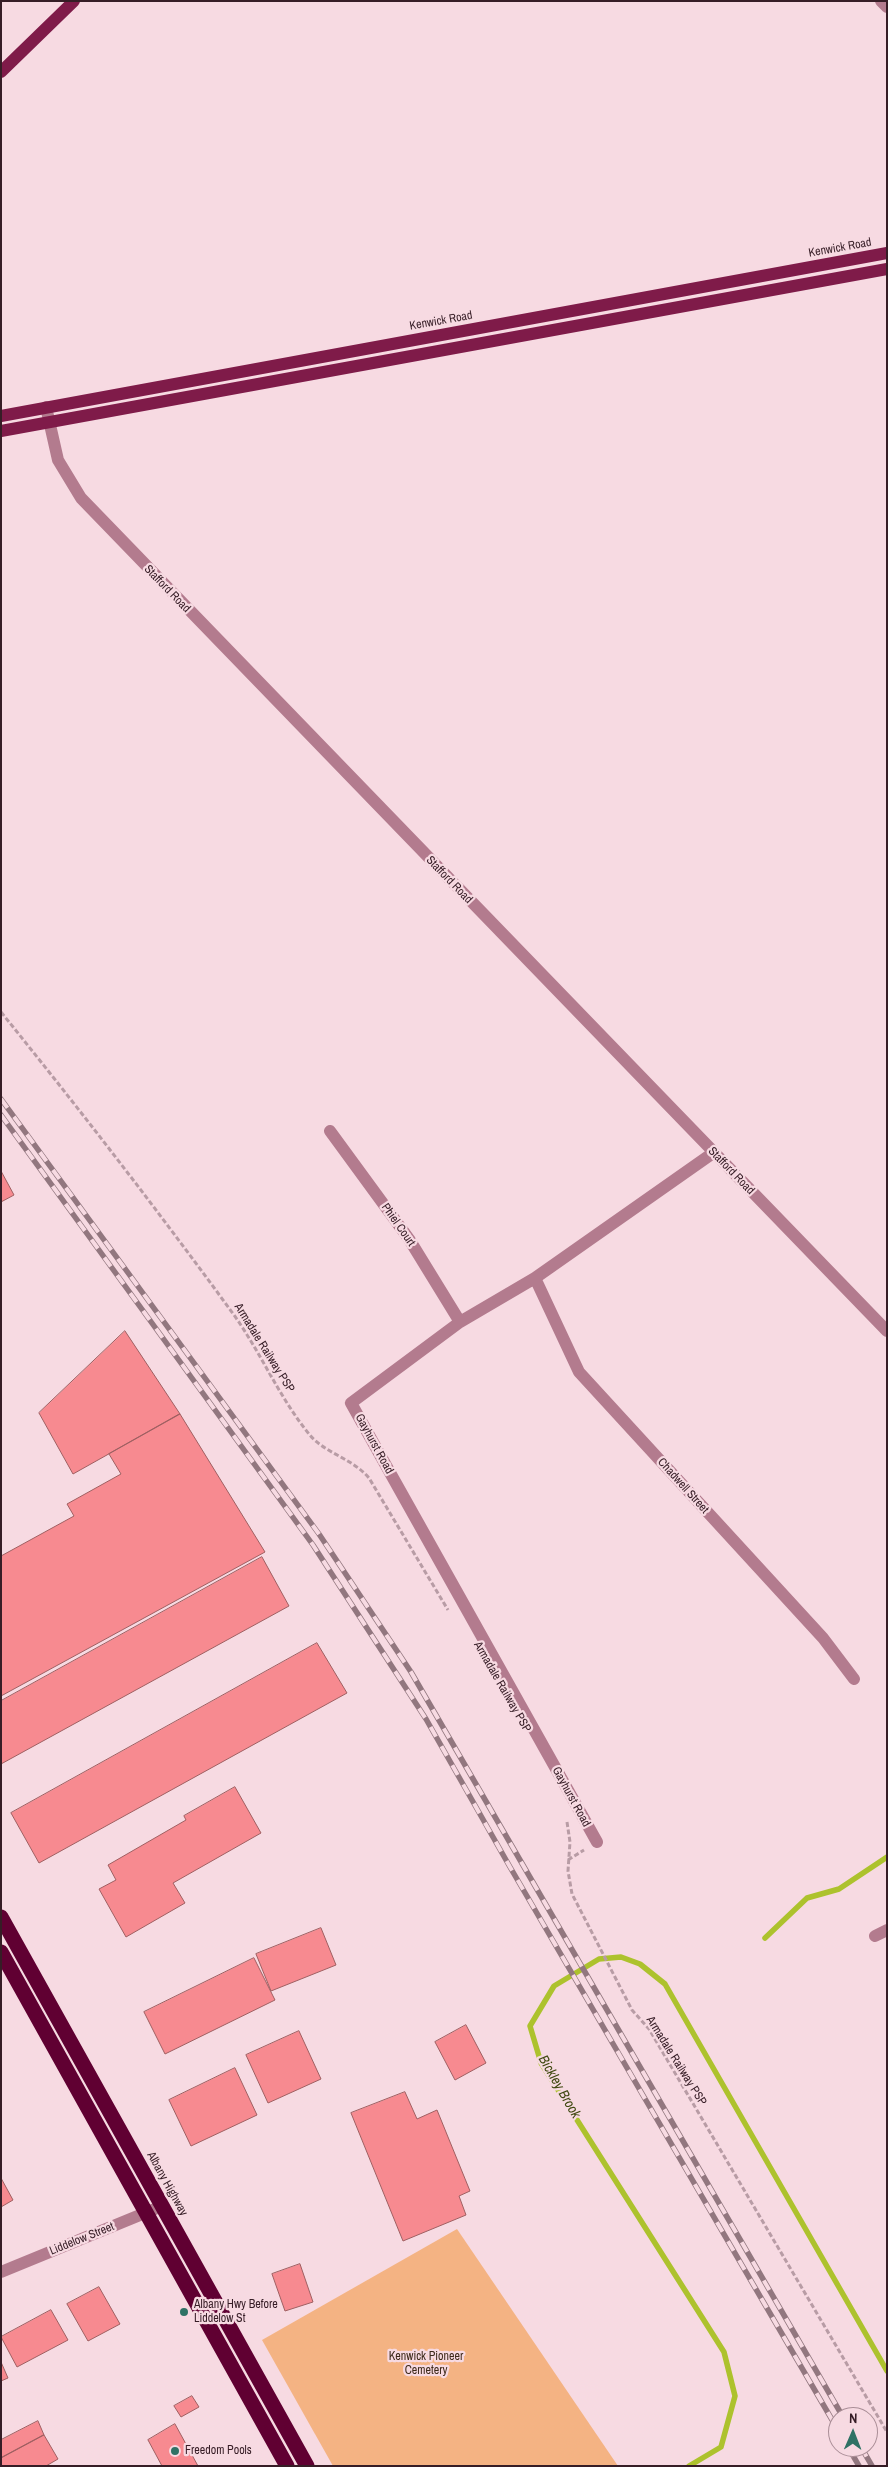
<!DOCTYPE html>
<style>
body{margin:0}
#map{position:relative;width:888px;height:2467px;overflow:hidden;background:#f7dae2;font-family:"Archivo Narrow",sans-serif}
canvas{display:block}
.frame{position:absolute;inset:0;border:2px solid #361d26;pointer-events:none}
.north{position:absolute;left:828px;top:2407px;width:50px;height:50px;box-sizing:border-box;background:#f7dae2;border:1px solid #aa8e97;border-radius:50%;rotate:1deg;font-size:14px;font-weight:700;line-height:20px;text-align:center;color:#361d26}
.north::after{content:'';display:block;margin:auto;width:18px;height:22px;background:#2f7265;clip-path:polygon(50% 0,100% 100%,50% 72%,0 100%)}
</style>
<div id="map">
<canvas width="888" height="2467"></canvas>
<div class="frame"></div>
<div class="north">N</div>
</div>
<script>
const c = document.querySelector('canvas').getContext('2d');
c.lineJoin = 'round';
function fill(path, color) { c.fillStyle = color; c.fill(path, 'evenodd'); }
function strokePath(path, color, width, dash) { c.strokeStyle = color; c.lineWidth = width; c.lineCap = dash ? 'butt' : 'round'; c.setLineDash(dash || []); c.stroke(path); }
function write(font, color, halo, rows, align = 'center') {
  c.font = font + ' "Archivo Narrow",sans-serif'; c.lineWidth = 4.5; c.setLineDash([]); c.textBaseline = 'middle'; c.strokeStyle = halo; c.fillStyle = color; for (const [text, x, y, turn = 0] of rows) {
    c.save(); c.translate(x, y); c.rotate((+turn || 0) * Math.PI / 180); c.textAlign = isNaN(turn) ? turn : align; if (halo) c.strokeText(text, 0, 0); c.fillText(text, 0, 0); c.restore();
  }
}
const green = new Path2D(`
 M 457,2229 L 618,2466 L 333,2466 L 262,2340 Z`);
const stream = new Path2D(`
 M 765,1938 L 807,1898 L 839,1889 L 887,1857
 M 689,2466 L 721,2447 L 735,2396 L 724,2352 L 541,2063 L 530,2026 L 554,1986 L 599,1959 L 621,1957 L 640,1964 L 665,1984 L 887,2371`);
const building = new Path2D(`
 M 1,1171 L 14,1195 L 1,1202 Z
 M 125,1331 L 180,1414 L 73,1474 L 39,1413 Z
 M 180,1414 L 265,1552 L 1,1696 L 1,1556 L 74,1516 L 67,1504 L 121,1474 L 109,1454 Z
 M 262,1557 L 289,1606 L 1,1764 L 1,1701 Z
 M 317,1643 L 347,1693 L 39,1863 L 11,1813 Z
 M 235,1787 L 261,1833 L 173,1883 L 185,1903 L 126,1937 L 99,1889 L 116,1880 L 108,1865 L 186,1820 L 184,1816 Z
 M 321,1928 L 336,1965 L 271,1991 L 256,1954 Z
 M 254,1958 L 275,2000 L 165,2054 L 144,2012 Z
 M 466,2025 L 486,2063 L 455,2080 L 435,2042 Z
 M 299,2031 L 321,2079 L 268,2103 L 246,2055 Z
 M 235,2068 L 257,2115 L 191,2146 L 169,2100 Z
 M 405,2092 L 417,2119 L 437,2110 L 470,2191 L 459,2196 L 466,2215 L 403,2241 L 351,2113 Z
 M 1,2178 L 13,2200 L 1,2207 Z
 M 300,2264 L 313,2302 L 285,2311 L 272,2274 Z
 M 99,2287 L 120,2324 L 88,2341 L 67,2304 Z
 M 51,2310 L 68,2340 L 17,2367 L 1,2337 Z
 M 1,2362 L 8,2378 L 1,2381 Z
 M 192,2396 L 199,2407 L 181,2417 L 174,2406 Z
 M 38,2421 L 44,2435 L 1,2458 L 1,2440 Z
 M 175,2424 L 198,2466 L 162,2466 L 148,2440 Z
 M 44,2435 L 58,2459 L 46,2466 L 1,2466 L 1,2458 Z`);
const path = new Path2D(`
 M 1,1012 C 81,1111 159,1212 234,1315 C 261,1353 279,1397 309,1434 C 324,1453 352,1458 369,1478 L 448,1610
 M 567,1822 L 570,1842 L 568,1871 L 572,1894 L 632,2010 L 649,2029 L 887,2432
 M 568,1860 L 584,1850`);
const minor = new Path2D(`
 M 881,1 L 887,7
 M 46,407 L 58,460 L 81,498 L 887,1331
 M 330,1131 L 409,1239 L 460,1322
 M 535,1278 L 579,1372 L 823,1638 L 854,1679
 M 597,1842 L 351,1403 L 460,1322 L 535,1278 L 713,1153
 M 875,1936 L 887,1930
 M 1,2272 L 162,2206`);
const major = new Path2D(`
 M 1,72 L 74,1
 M 1,416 L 887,253
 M 1,431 L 887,269`);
const highway = new Path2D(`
 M 1,1917 L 307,2466
 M 1,1952 L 287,2466`);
const rail = new Path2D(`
 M 1,1099 L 319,1534 L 411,1672 L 843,2417
 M 1,1115 L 313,1545 L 426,1719 L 510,1867 L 838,2430
 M 848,2447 L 859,2466
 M 861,2447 L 872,2466`);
const markers = [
 [184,2312,5,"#2f7265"],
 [175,2451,5,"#2f7265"]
];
const streetNames = [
 ["Kenwick Road",840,248,-10],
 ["Kenwick Road",441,321,-10],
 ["Stafford Road",167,589,46],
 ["Stafford Road",449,880,46],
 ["Stafford Road",731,1171,46],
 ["Phiel Court",398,1225,55],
 ["Armadale Railway PSP",264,1348,58],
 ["Gayhurst Road",374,1444,61],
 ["Chadwell Street",683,1486,48],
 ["Armadale Railway PSP",502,1687,60],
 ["Gayhurst Road",571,1797,61],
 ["Armadale Railway PSP",676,2061,58],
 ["Albany Highway",167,2184,61],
 ["Liddelow Street",82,2239,-22]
];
const poiNames = [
 ["Albany Hwy Before",194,2305],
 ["Liddelow St",194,2319],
 ["Freedom Pools",185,2451]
];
const parkNames = [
 ["Kenwick Pioneer",426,2357],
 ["Cemetery",426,2371]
];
const waterNames = [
 ["Bickley Brook",559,2087,60]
];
fill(green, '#f4b383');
strokePath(stream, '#adc22d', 5.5);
fill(building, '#f78a90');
strokePath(building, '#9f5f61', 1);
strokePath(path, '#b89ca5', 3, [5, 2.5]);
strokePath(minor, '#b37b8e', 12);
strokePath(major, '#7f1b49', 12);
strokePath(highway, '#600032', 15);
strokePath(rail, '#92777f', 5.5);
strokePath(rail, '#f7dae2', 4, [11]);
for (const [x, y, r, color] of markers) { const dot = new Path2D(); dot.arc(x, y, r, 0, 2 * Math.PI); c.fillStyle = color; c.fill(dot); strokePath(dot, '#f7dae2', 2); }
write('12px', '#361d26', '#f7dae2', streetNames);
write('12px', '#361d26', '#f7dae2', poiNames, 'left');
write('12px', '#3d291a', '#f7dae2', parkNames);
write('italic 14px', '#404911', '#f7dae2', waterNames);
</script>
